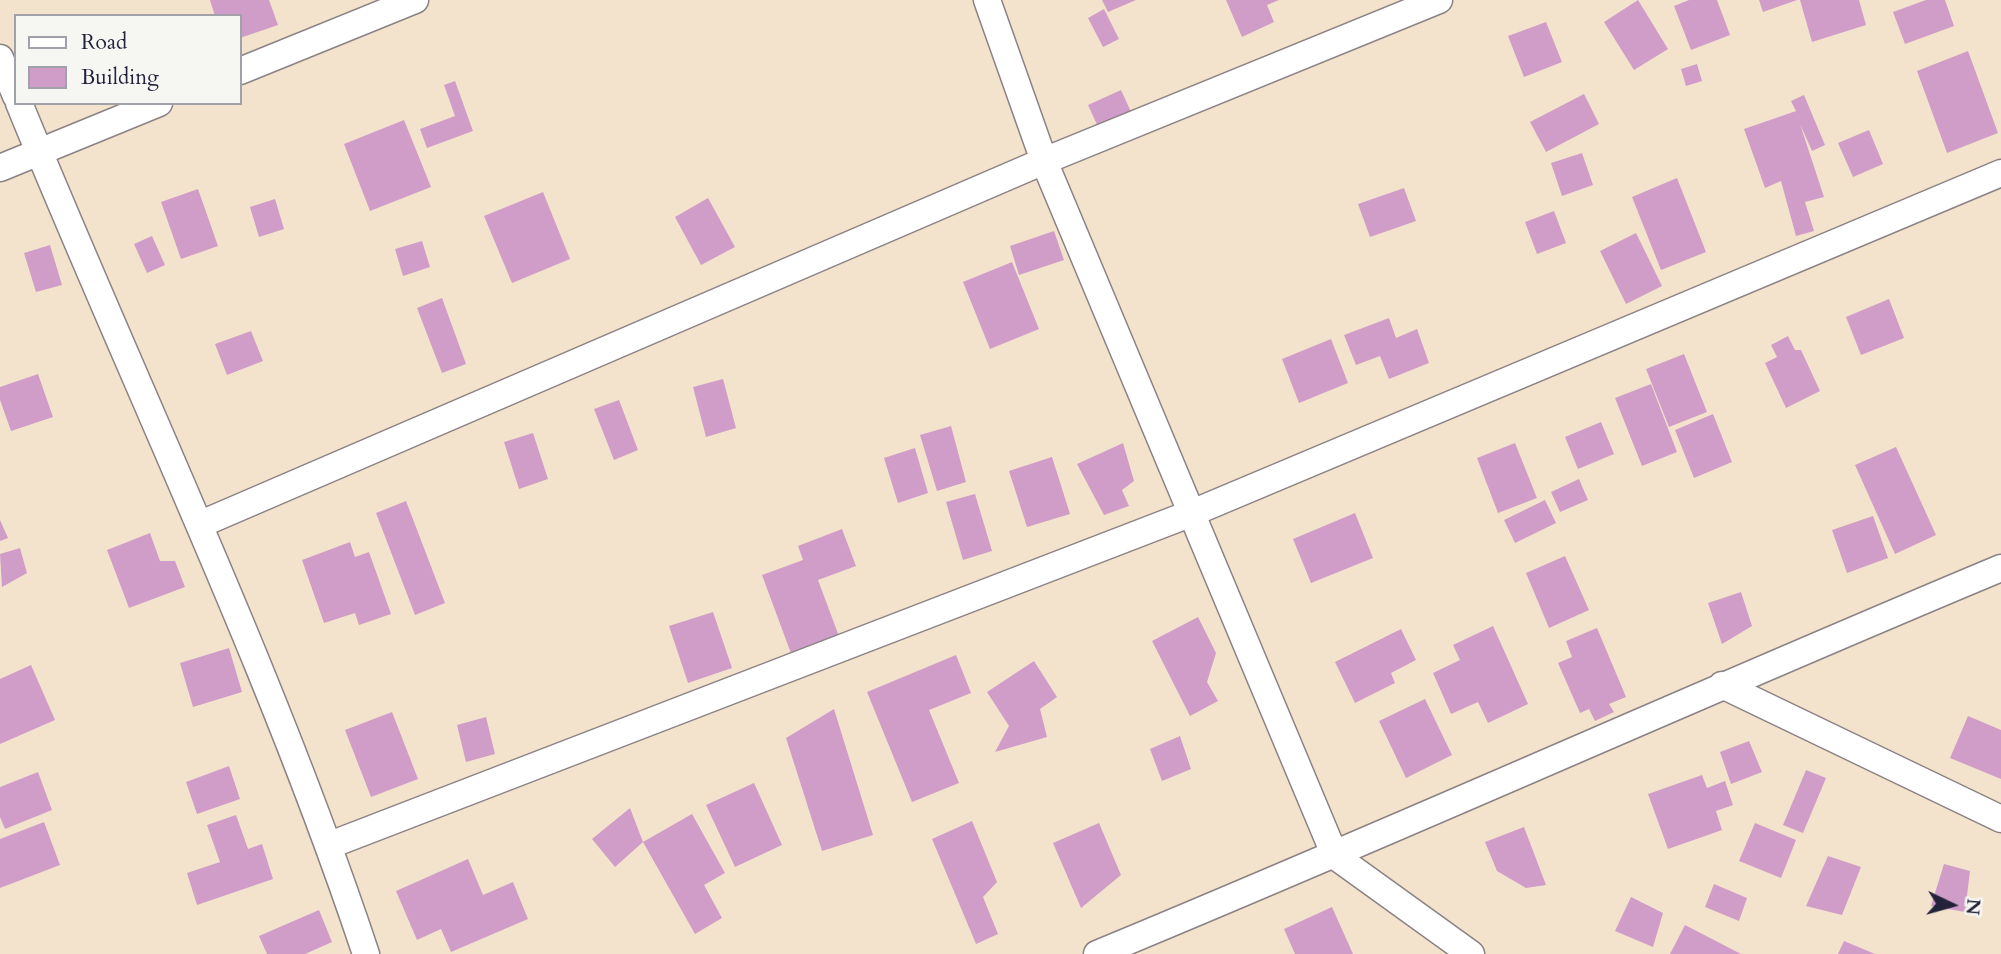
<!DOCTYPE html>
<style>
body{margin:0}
#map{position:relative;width:2001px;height:954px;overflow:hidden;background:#f3e3cc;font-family:Cardo,serif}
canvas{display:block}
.legend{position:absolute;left:14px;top:14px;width:228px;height:91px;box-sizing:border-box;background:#f6f6f2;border:2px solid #a1a1a9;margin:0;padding:9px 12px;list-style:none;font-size:21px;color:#22223b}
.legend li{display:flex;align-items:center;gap:14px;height:35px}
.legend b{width:35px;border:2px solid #a1a1a9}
.north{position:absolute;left:1917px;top:870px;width:70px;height:70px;-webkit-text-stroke:5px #f6f6f2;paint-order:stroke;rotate:95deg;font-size:19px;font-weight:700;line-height:28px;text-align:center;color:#22223b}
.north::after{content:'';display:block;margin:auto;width:24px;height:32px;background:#22223b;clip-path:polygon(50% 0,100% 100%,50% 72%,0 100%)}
</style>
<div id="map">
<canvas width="2001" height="954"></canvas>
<ul class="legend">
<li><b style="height:9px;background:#fff"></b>Road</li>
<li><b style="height:19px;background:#d09dc9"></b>Building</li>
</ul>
<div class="north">N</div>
</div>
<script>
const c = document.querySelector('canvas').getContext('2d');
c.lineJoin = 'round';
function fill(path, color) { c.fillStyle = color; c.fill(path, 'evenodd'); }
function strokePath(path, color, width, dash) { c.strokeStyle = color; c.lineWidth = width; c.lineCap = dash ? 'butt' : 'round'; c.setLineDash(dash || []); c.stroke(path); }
const building = new Path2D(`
 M 210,0 L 269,0 L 278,25 L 240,38 L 240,16 L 215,16 Z
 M 1102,0 L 1136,0 L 1108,12 Z
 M 1226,0 L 1279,0 L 1267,5 L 1274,22 L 1242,37 Z
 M 1638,0 L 1668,49 L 1634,70 L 1604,22 Z
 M 1689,0 L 1717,0 L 1730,35 L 1691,50 L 1674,6 Z
 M 1759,0 L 1797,0 L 1763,12 Z
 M 1800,0 L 1859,0 L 1866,25 L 1812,42 Z
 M 1926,0 L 1945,0 L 1954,26 L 1905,44 L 1893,12 Z
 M 1104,9 L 1119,39 L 1103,47 L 1088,18 Z
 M 1546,22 L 1562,62 L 1524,77 L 1508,36 Z
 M 1968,51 L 1998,133 L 1947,153 L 1917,71 Z
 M 1697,64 L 1702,81 L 1686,86 L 1681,69 Z
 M 455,81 L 473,131 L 427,148 L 420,129 L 455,116 L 444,85 Z
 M 1121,90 L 1132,114 L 1099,129 L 1088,105 Z
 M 1584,94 L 1599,124 L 1546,152 L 1530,122 Z
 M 1804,95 L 1825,145 L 1812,151 L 1800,124 L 1824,197 L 1805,202 L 1814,231 L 1796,236 L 1781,181 L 1765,188 L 1744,129 L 1796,111 L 1791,101 Z
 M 404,120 L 431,187 L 370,211 L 344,144 Z
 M 1869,130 L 1883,164 L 1853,177 L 1838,143 Z
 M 1582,153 L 1593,185 L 1562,196 L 1551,163 Z
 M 1677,178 L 1706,252 L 1661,270 L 1632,197 Z
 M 1404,188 L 1416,221 L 1370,237 L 1358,204 Z
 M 198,189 L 218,246 L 181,259 L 161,202 Z
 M 543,192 L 570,259 L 512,283 L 484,216 Z
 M 708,198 L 735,247 L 701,265 L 675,217 Z
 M 275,199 L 284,229 L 259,237 L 250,207 Z
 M 1554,211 L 1566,243 L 1537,254 L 1525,222 Z
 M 1054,231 L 1064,260 L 1019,275 L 1010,246 Z
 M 1636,233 L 1662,286 L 1626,304 L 1600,251 Z
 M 152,236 L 165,265 L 147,273 L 134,244 Z
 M 422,241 L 430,267 L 403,276 L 395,249 Z
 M 50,245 L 62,285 L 36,292 L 24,253 Z
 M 1012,262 L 1039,329 L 990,349 L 963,282 Z
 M 442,298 L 466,364 L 442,373 L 417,308 Z
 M 1889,299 L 1904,338 L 1861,355 L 1846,317 Z
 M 1389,318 L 1396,338 L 1417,329 L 1429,363 L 1389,379 L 1380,356 L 1356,365 L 1344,335 Z
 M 251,331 L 263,361 L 227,375 L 215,344 Z
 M 1788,336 L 1795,350 L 1801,350 L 1820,391 L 1786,408 L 1765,363 L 1777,357 L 1771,345 Z
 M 1331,339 L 1348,383 L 1299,403 L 1282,359 Z
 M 1684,354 L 1707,412 L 1669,427 L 1646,369 Z
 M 38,374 L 53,417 L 11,431 L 0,400 L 0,387 Z
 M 723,379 L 736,428 L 706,437 L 693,387 Z
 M 1651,384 L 1677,452 L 1642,466 L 1615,398 Z
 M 619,400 L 638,450 L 614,460 L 594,409 Z
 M 1713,414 L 1732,462 L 1694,478 L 1675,430 Z
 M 1601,422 L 1614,454 L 1578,469 L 1565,437 Z
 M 951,426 L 966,482 L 937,491 L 920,435 Z
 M 533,433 L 548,479 L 519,489 L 504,442 Z
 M 1123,443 L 1134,481 L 1122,490 L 1129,506 L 1104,515 L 1077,464 Z
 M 1515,443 L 1537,498 L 1498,513 L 1477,458 Z
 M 1896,447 L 1936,535 L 1895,554 L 1855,465 Z
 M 915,448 L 928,493 L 898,503 L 884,458 Z
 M 1052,457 L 1070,514 L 1027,527 L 1009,471 Z
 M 1579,479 L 1588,500 L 1560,512 L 1551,492 Z
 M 975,494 L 992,551 L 963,560 L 946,502 Z
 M 1545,500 L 1556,523 L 1515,543 L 1504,520 Z
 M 406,501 L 445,603 L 415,615 L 376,513 Z
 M 1355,513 L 1373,558 L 1311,583 L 1293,539 Z
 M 1873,516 L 1888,558 L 1847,573 L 1832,530 Z
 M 0,520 L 8,538 L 0,541 Z
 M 842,529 L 856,566 L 818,580 L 840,639 L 792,656 L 762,575 L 803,560 L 798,546 Z
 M 150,533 L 160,561 L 175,561 L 185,587 L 129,608 L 107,550 Z
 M 350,542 L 355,557 L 369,552 L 391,614 L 359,625 L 355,613 L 324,623 L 302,560 Z
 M 20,548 L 27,573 L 2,587 L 0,554 Z
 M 1565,556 L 1589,610 L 1549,628 L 1526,573 Z
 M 1741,592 L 1752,626 L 1722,644 L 1708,603 Z
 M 713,612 L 732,668 L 688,683 L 669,626 Z
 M 1198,617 L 1216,653 L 1207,682 L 1218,701 L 1190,716 L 1152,641 Z
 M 1493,626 L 1528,704 L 1488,723 L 1478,702 L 1451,714 L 1433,673 L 1460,660 L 1453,645 Z
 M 1597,628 L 1626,697 L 1609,704 L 1614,712 L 1595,721 L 1589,709 L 1580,713 L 1558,663 L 1572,657 L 1566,641 Z
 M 1401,629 L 1416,660 L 1391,673 L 1395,683 L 1355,703 L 1335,662 Z
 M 229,648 L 242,692 L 193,707 L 180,663 Z
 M 956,655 L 971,693 L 929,710 L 959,783 L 912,802 L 867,692 Z
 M 1034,661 L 1057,697 L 1040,709 L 1047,737 L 995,752 L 1009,726 L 987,692 Z
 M 31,665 L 55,720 L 0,744 L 0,679 Z
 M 1425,699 L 1452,755 L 1406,778 L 1379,721 Z
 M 834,709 L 873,835 L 822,851 L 786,738 Z
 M 392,712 L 418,779 L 371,797 L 345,730 Z
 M 1968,716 L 2001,730 L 2001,779 L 1950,758 Z
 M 486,717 L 495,754 L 466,762 L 457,725 Z
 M 1180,736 L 1191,769 L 1162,781 L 1150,749 Z
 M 1749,741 L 1762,772 L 1731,784 L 1720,752 Z
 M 229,766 L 240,799 L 197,814 L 186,782 Z
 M 1806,770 L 1826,778 L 1803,833 L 1783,825 Z
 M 38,772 L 52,810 L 5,829 L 0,817 L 0,787 Z
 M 1702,775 L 1707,788 L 1725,781 L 1733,805 L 1716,811 L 1722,830 L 1668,849 L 1648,794 Z
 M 754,783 L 782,845 L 735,867 L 706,805 Z
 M 630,808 L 643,842 L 692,814 L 725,873 L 704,885 L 722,918 L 695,934 L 643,842 L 615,867 L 592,839 Z
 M 236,815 L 248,849 L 262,844 L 273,879 L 197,905 L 187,873 L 220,862 L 207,825 Z
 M 972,821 L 997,882 L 983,897 L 998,934 L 976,944 L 932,839 Z
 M 44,822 L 60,865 L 0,888 L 0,839 Z
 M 1099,823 L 1121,875 L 1081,908 L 1053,843 Z
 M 1755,823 L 1796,840 L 1781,878 L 1739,861 Z
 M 1524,827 L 1546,885 L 1526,888 L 1497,871 L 1485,842 Z
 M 1828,856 L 1861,867 L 1842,915 L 1806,906 Z
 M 468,859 L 483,895 L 513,882 L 528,919 L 451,952 L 441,929 L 417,940 L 396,891 Z
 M 1944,864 L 1970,871 L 1965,912 L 1931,906 Z
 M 1714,884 L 1747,898 L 1739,921 L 1705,907 Z
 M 1631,897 L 1663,913 L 1653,947 L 1615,931 Z
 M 1332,907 L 1353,954 L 1295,954 L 1284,929 Z
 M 319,910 L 332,942 L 305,954 L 267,954 L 259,936 Z
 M 1685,925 L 1741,954 L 1670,954 Z
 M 1844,941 L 1875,954 L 1838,954 Z`);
const minor = new Path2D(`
 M 987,0 L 1044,161 L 1335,856 L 1471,954
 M 0,58 L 16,96
 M 240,71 L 415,0
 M 19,103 C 135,387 269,663 366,954
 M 0,168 L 159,103
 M 201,524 L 1044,161 L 1439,0
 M 1722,685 L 2001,819
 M 330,845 L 1192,513 L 2001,173
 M 1097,954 C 1400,829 1699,694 2001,568`);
fill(building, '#d09dc9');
strokePath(minor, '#8a8284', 29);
strokePath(minor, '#fff', 26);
</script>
